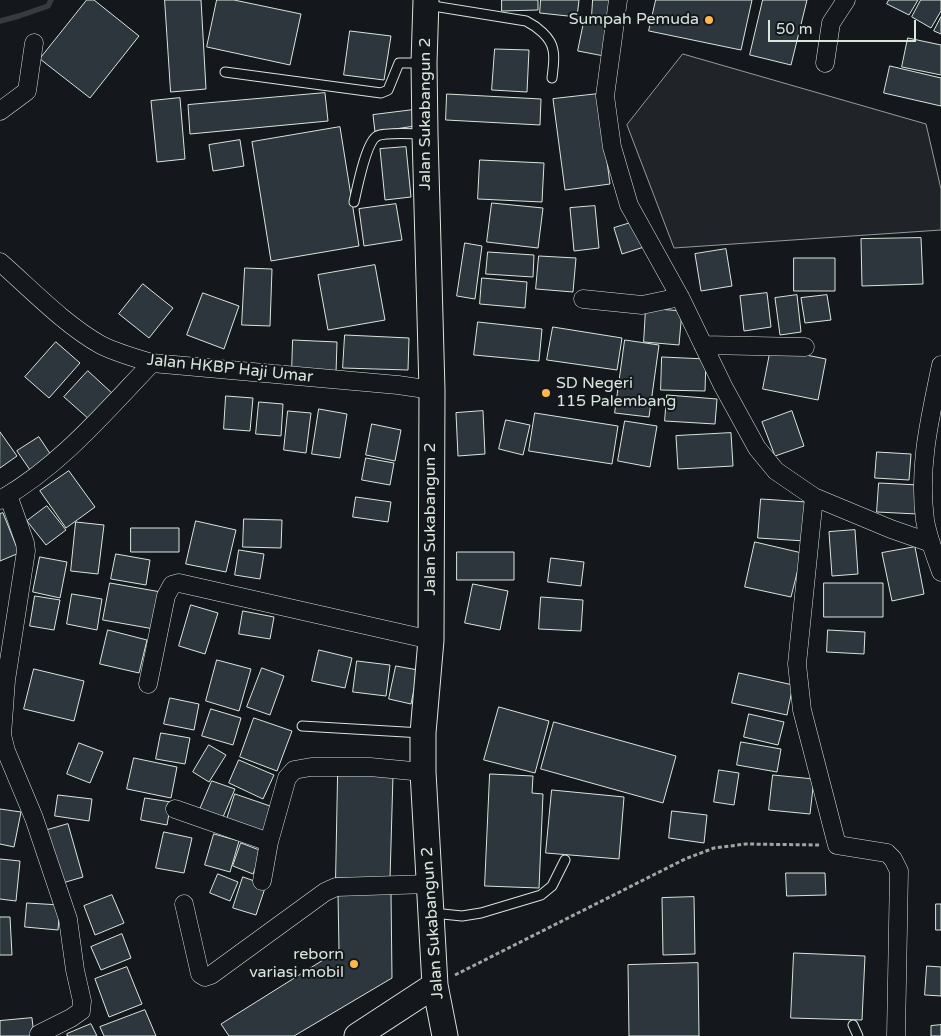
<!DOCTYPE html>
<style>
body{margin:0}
#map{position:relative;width:941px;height:1036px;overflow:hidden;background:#14181c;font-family:"Varela Round",sans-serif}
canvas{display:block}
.scale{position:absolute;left:768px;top:20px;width:148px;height:22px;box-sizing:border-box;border:2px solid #d8e6dc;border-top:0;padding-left:6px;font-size:15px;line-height:18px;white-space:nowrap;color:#d8e6dc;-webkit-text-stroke:4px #14181c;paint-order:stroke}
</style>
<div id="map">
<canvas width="941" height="1036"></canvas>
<div class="scale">50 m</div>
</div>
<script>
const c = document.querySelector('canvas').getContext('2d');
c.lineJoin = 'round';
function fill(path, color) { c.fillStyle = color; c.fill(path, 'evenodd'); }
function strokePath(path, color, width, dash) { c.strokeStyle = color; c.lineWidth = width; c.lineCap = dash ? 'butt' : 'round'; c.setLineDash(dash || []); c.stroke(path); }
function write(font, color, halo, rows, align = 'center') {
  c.font = font + ' "Varela Round",sans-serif'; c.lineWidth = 4; c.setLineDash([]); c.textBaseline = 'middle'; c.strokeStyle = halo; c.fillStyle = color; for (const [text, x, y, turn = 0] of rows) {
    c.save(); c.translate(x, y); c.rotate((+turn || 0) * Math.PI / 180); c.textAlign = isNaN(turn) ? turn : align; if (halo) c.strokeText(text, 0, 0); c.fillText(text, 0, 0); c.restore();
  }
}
const green = new Path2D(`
 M 683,54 L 926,124 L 941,189 L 941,230 L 674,248 L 627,125 Z`);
const stream = new Path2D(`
 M 0,21 L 19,16 L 48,6 L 51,0`);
const building = new Path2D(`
 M 87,0 L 94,0 L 139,36 L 90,98 L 40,59 Z
 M 165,0 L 201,0 L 206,89 L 171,92 Z
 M 217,0 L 234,0 L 301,14 L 290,65 L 207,47 Z
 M 502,0 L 538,0 L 538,10 L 502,11 Z
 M 541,0 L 579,0 L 577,17 L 540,13 Z
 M 593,0 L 612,0 L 610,17 L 592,16 Z
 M 656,0 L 752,0 L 741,50 L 649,31 Z
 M 763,0 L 807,0 L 791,65 L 750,55 Z
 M 889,0 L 918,0 L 909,15 L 887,4 Z
 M 921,0 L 941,0 L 941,11 L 931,28 L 912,17 Z
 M 585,17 L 610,22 L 604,56 L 578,51 Z
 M 941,17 L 941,34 L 934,31 Z
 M 350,31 L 391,36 L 384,80 L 344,75 Z
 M 908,38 L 941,45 L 941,75 L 902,67 Z
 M 495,49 L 529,50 L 527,92 L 492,90 Z
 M 890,66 L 941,78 L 941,106 L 884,93 Z
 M 325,93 L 328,121 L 190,134 L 188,105 Z
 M 447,94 L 541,99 L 540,125 L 446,120 Z
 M 598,94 L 610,184 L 565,190 L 553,99 Z
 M 180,98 L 185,159 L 157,162 L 151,101 Z
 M 413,110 L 415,126 L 375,132 L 373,115 Z
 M 340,127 L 359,246 L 271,261 L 252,142 Z
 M 240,140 L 244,166 L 213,171 L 209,145 Z
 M 406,147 L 411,197 L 385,200 L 380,149 Z
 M 480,160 L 544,163 L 542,202 L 478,199 Z
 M 492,203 L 543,208 L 538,248 L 487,242 Z
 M 396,204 L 402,240 L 364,246 L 359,209 Z
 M 595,206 L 599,248 L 574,251 L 570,208 Z
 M 637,221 L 644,247 L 622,254 L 614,228 Z
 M 921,238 L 923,284 L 862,286 L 861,239 Z
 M 465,243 L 482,246 L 475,299 L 457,296 Z
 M 726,249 L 732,286 L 701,291 L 695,254 Z
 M 488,252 L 534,255 L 533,277 L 486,274 Z
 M 539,256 L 576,258 L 573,292 L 536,289 Z
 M 794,258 L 835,258 L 835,291 L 794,291 Z
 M 375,265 L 385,320 L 328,330 L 318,275 Z
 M 245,268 L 272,269 L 270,326 L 242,325 Z
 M 482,278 L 527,282 L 525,308 L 480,304 Z
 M 143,284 L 173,308 L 149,338 L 119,314 Z
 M 203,293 L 239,306 L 224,349 L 187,335 Z
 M 767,293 L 771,327 L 744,331 L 740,296 Z
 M 797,295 L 801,332 L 780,335 L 775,298 Z
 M 827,295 L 831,320 L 805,323 L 801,298 Z
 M 646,308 L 682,311 L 679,345 L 644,342 Z
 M 478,322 L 542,329 L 539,361 L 474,355 Z
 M 553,327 L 622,338 L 617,370 L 547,360 Z
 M 345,335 L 409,338 L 408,370 L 343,368 Z
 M 293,340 L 337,342 L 336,373 L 292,371 Z
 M 625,340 L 659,345 L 649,417 L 615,413 Z
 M 56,342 L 80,363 L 49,398 L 25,377 Z
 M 771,348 L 826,359 L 818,400 L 763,389 Z
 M 662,357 L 706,359 L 705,391 L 661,390 Z
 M 88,371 L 113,394 L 90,420 L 64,397 Z
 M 667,395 L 717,399 L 715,424 L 665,421 Z
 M 226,396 L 253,398 L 250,431 L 224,429 Z
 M 259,402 L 283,404 L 281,436 L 256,434 Z
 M 319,409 L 347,414 L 340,458 L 312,454 Z
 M 288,411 L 311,413 L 306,453 L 284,450 Z
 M 483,411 L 485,454 L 458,456 L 456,413 Z
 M 792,411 L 804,446 L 775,456 L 762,422 Z
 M 535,413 L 618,426 L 612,464 L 529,451 Z
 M 506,420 L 530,425 L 523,455 L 499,449 Z
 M 625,421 L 657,426 L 650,467 L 618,461 Z
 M 372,424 L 401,430 L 395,461 L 366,455 Z
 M 0,432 L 17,456 L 0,468 Z
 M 731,433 L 733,466 L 678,469 L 676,436 Z
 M 39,437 L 51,455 L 30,470 L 17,451 Z
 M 877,452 L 911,454 L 909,480 L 875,478 Z
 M 366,458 L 394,463 L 390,485 L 362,480 Z
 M 69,471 L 95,507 L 66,528 L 40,491 Z
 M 879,483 L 919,485 L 917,514 L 877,512 Z
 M 356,497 L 391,502 L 388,522 L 353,517 Z
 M 761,499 L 807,502 L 805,541 L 758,538 Z
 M 47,506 L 66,530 L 46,545 L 27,521 Z
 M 3,513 L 19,553 L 0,561 L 0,514 Z
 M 244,519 L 282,520 L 281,548 L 243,547 Z
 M 196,521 L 236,530 L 226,572 L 186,564 Z
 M 76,522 L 104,525 L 98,574 L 71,571 Z
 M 131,528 L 179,528 L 179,552 L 131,552 Z
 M 855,530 L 858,574 L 832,576 L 829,532 Z
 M 755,542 L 802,553 L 791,597 L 745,587 Z
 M 915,547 L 924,594 L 892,601 L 882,553 Z
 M 239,550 L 264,554 L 260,579 L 235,575 Z
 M 457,552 L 514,552 L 514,580 L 457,580 Z
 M 116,554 L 150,560 L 146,585 L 111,579 Z
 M 40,557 L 67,562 L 60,598 L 33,592 Z
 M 551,558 L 584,562 L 581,586 L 548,582 Z
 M 110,583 L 161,592 L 154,629 L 103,620 Z
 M 824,583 L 883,583 L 883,617 L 824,617 Z
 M 473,584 L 508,591 L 500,630 L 465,623 Z
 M 72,594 L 102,599 L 97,630 L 67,624 Z
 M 35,596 L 60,600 L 54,630 L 30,626 Z
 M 541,597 L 583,600 L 581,631 L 539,629 Z
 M 191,605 L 218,613 L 205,654 L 179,646 Z
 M 243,611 L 274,617 L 270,639 L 239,634 Z
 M 108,630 L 147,640 L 139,673 L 100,664 Z
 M 828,630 L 865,632 L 864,654 L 827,652 Z
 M 319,650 L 352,658 L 345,688 L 312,681 Z
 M 217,660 L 251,669 L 239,711 L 206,701 Z
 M 357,661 L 390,665 L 386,696 L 353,692 Z
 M 396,666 L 418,670 L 411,704 L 389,699 Z
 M 262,668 L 284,676 L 270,715 L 247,707 Z
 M 34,669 L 84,681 L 74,721 L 24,709 Z
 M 739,673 L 793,685 L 787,715 L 732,703 Z
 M 170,698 L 199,704 L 194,730 L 164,724 Z
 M 499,707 L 549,721 L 535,773 L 484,760 Z
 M 211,709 L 241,718 L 233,745 L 202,736 Z
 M 749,714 L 784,722 L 778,745 L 744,737 Z
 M 254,718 L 292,731 L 277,771 L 240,757 Z
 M 554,722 L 676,756 L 663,803 L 541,769 Z
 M 161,733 L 190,738 L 185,764 L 156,759 Z
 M 741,742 L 781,749 L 777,772 L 737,765 Z
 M 79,743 L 103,752 L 90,783 L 67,774 Z
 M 209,745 L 226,755 L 209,782 L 193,772 Z
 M 134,758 L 177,767 L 171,798 L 127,789 Z
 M 239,760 L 274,775 L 263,799 L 229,783 Z
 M 719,770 L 739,773 L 734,805 L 714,802 Z
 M 338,774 L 393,775 L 390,879 L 336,878 Z
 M 490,774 L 533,776 L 532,793 L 543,794 L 539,888 L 485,886 Z
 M 773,775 L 814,779 L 810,814 L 769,810 Z
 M 212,781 L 235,789 L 220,824 L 198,814 Z
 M 552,790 L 624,797 L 619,859 L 546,853 Z
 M 235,794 L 276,808 L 266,835 L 226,822 Z
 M 58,795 L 92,799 L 89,821 L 55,816 Z
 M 145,798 L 171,802 L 167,825 L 141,820 Z
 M 0,809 L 21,812 L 14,847 L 0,844 Z
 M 672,811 L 707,815 L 704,843 L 669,838 Z
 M 68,824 L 83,877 L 59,884 L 44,831 Z
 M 164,832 L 192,838 L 184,873 L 156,868 Z
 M 214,834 L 239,841 L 230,872 L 205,865 Z
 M 241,843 L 262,851 L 253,874 L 233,866 Z
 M 0,859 L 20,861 L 16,901 L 0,899 Z
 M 786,873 L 825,873 L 826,895 L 787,896 Z
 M 218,874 L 238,882 L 230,901 L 210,893 Z
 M 243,877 L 266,885 L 256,915 L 233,908 Z
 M 391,893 L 392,978 L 294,1036 L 229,1036 L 221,1024 L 339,950 L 338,894 Z
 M 112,895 L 124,923 L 95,935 L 84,906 Z
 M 694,897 L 695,954 L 663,955 L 662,898 Z
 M 27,903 L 60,905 L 58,930 L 25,927 Z
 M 936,904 L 941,904 L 941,930 L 936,930 Z
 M 0,917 L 10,917 L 12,955 L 0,955 Z
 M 122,934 L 131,958 L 101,970 L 91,947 Z
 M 794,953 L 865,956 L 862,1020 L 791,1018 Z
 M 698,963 L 699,1036 L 629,1036 L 628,965 Z
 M 927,966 L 941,967 L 941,996 L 925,995 Z
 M 127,967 L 142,1004 L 109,1017 L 95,979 Z
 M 145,1010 L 156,1036 L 104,1036 L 100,1027 Z
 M 32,1018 L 34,1036 L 0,1036 L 0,1021 Z
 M 91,1024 L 97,1036 L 67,1036 L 67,1034 Z
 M 941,1025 L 941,1036 L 931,1036 L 931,1026 Z`);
const path = new Path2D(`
 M 455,975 L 685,859 L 714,848 L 746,844 L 819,845`);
const lane = new Path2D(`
 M 427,5 L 526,21 C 536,26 551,37 553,50 C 555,58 553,69 552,78
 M 225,72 L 381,93 L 388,90 L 399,63 L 421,63
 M 354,202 C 357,189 366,142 377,136 C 386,132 412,134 423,134
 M 302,726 L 422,733
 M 433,913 L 462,916 L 481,913 L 541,895 L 552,886 L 565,860
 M 853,1025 L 858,1036`);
const street = new Path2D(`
 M 618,0 L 605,96 L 612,147 L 629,205 L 680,297 L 723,386 L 757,448 L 776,471 L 814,497 L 891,529 L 931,543
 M 825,63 L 831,23 L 846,0
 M 0,111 L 27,91 L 34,43
 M 0,262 C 32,290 64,324 101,345 C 117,353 135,358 152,363 L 398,385 L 432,390
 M 583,299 L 642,305 L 680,297
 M 703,345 L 805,347
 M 941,365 C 930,418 918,466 925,520 C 928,538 935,555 941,572
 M 8,495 L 25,543 L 26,551 L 6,680 L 2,735 L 6,751 L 34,818 L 68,919 L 75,970 L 82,1001 L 81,1011 L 71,1018 L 39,1034
 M 814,497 L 797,664 L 802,710 L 837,845 L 887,853 L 893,859 L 899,871 L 896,1036
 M 0,500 C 60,466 105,412 152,363
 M 148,684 L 166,596 L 172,585 L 179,583 L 431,640
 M 175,809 L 269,842
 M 262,881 L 269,842 L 287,778 L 294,770 L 311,767 L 370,767 L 423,772
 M 184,904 L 200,974 L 205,977 L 211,975 L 325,892 L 336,887 L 429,884`);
const secondary = new Path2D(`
 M 426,0 L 424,63 L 425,134 L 432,390 L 431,640 L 423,733 L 423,772 L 435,985 L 445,1036
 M 357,1036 L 435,985`);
const markers = [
 [709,20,5,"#ffb74d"],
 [546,393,5,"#ffb74d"],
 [354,964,5,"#ffb74d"]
];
const poiNames = [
 ["Sumpah Pemuda",699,20],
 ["SD Negeri",556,384,"left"],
 ["115 Palembang",556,402,"left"],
 ["reborn",344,955],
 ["variasi mobil",344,973]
];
const streetNames = [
 ["Jalan Sukabangun 2",426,114,-90],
 ["Jalan HKBP Haji Umar",230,369,6],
 ["Jalan Sukabangun 2",431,519,-90],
 ["Jalan Sukabangun 2",433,923,-94]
];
fill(green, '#202428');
strokePath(green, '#939e99', 1);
strokePath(stream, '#363b3e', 5.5);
fill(building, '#2c363c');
strokePath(building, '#d8e6dc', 1);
strokePath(lane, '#d8e6dc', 11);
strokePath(street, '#d8e6dc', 19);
strokePath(secondary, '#d8e6dc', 27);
strokePath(path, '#9da8a2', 3, [4, 2.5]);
strokePath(lane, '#14181c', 9);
strokePath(street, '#14181c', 18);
strokePath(secondary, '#14181c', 25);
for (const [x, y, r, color] of markers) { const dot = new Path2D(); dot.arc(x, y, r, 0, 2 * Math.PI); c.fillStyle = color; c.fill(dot); strokePath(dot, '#14181c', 2); }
write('16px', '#d8e6dc', '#14181c', poiNames, 'right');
write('16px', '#d8e6dc', '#14181c', streetNames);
</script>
